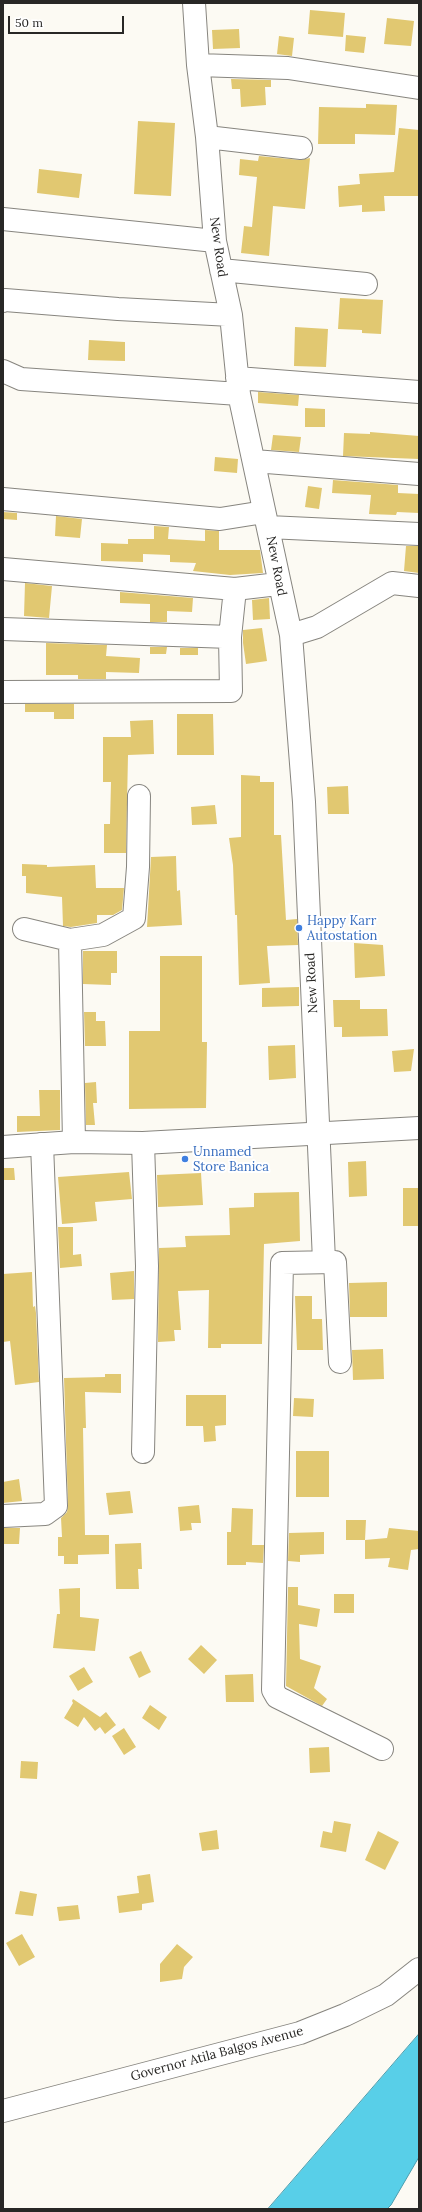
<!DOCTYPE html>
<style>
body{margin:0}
#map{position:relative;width:422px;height:2212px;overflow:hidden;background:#fcfaf3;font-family:Lora,serif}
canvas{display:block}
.frame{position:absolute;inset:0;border:4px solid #282725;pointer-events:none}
.scale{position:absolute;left:8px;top:16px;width:116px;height:18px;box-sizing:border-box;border:2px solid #282725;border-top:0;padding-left:5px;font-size:12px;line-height:14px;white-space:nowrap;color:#282725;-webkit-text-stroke:3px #fff;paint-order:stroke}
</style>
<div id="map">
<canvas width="422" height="2212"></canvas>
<div class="frame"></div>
<div class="scale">50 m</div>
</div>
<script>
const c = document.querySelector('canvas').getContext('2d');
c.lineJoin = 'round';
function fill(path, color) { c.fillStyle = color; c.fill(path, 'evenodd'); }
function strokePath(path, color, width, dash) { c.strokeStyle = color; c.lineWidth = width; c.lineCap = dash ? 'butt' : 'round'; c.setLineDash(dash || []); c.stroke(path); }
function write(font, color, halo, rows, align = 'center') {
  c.font = font + ' Lora,serif'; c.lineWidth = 4; c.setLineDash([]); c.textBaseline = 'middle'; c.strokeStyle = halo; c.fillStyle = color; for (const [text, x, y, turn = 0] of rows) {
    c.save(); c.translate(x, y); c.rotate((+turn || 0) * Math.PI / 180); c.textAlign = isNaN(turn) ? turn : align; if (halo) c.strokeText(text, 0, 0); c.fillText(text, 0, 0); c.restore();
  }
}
const water = new Path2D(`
 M 419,2034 L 419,2157 L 391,2205 L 387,2209 L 268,2209 Z`);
const building = new Path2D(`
 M 310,10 L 345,13 L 343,37 L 308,34 Z
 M 387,18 L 414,21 L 411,46 L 384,44 Z
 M 239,29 L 240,48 L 213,49 L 212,30 Z
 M 346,35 L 366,37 L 364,53 L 345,51 Z
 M 279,36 L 294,38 L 292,56 L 277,54 Z
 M 231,79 L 271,80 L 271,87 L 265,87 L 266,105 L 241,107 L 240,89 L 232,89 Z
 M 366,104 L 397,105 L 395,135 L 355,134 L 355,144 L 318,144 L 319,107 L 366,108 Z
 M 138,121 L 175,123 L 171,196 L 134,194 Z
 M 399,128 L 419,130 L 419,196 L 384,196 L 385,211 L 362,212 L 362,205 L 339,207 L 338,186 L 360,184 L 359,174 L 394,172 Z
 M 259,156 L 300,160 L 310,158 L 305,209 L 273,206 L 269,256 L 241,253 L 244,226 L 252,227 L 257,177 L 239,175 L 240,159 L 258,161 Z
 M 39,169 L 82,174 L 79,198 L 37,193 Z
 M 340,298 L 383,300 L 381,334 L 362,333 L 362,330 L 338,329 Z
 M 295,327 L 328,329 L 326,367 L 294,366 Z
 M 89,340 L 125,342 L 125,361 L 88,360 Z
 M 258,392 L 299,395 L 298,406 L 258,403 Z
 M 305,408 L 325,409 L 325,427 L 305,427 Z
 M 370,432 L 419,436 L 419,459 L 343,456 L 344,433 L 370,434 Z
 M 273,435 L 301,437 L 299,452 L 271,450 Z
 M 215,457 L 238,459 L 237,473 L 214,471 Z
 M 333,480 L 398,485 L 398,493 L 419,494 L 419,513 L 397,512 L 396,515 L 369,514 L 371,495 L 332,493 Z
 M 308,486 L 322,488 L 319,509 L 305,507 Z
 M 3,512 L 17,513 L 17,520 L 3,519 Z
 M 56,516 L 82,519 L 80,538 L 55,536 Z
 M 154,526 L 169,527 L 168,539 L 205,541 L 205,530 L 219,531 L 219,550 L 260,550 L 263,573 L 230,575 L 193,571 L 196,563 L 170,562 L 170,555 L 143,554 L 143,562 L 101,561 L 101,543 L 128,544 L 128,539 L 154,539 Z
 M 406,546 L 419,546 L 419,573 L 404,571 Z
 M 25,583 L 52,586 L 49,618 L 24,616 Z
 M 120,592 L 193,598 L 192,612 L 167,611 L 167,622 L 150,622 L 150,604 L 120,603 Z
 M 269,598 L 270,619 L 253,620 L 252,600 Z
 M 262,628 L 267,661 L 246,664 L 243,643 L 243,630 Z
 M 46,643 L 107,645 L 106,656 L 140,658 L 139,673 L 106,672 L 106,679 L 78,679 L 78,675 L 46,675 Z
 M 150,647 L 167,647 L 166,654 L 150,654 Z
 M 180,648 L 198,648 L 198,655 L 180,655 Z
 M 25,704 L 74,704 L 74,719 L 54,719 L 54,712 L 25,712 Z
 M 177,714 L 213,714 L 214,755 L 177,755 Z
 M 153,720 L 154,754 L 128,755 L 126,853 L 104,853 L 104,824 L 110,824 L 111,782 L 103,782 L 103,737 L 131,737 L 130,721 Z
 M 241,775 L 260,776 L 260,782 L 274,782 L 274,835 L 281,835 L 286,920 L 297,919 L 298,945 L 267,946 L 270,983 L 239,985 L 237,915 L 235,915 L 233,865 L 229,838 L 241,837 Z
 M 348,786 L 349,814 L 328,814 L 327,787 Z
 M 215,805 L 217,824 L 192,825 L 191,807 Z
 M 176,856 L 177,891 L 180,890 L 182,925 L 147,927 L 151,857 Z
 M 22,864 L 47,865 L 47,867 L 95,865 L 96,888 L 124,888 L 122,910 L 113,915 L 97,915 L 97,923 L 71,927 L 63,926 L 62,897 L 26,893 L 26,876 L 22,876 Z
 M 354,943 L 383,945 L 385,976 L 355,978 Z
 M 83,951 L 117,951 L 117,973 L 111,973 L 111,985 L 83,984 Z
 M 160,956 L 202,956 L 202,1042 L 207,1042 L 206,1108 L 129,1109 L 129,1031 L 160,1031 Z
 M 299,987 L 299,1006 L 262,1007 L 262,988 Z
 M 333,1000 L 360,1000 L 360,1009 L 387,1009 L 388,1036 L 342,1037 L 342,1027 L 334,1027 Z
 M 84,1012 L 96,1012 L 96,1021 L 105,1021 L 106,1046 L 85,1046 Z
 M 295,1045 L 296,1078 L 269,1080 L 268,1046 Z
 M 414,1049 L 411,1071 L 394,1072 L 392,1051 Z
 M 96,1082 L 97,1103 L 93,1103 L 95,1125 L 86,1125 L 85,1083 Z
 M 39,1090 L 60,1090 L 60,1130 L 17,1132 L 17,1116 L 40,1116 Z
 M 366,1161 L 367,1196 L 349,1197 L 348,1162 Z
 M 3,1168 L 14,1168 L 15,1180 L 3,1180 Z
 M 129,1172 L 132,1199 L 95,1202 L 97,1221 L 62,1224 L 58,1177 Z
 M 201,1173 L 203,1205 L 158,1207 L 157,1175 Z
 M 403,1188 L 419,1188 L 419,1226 L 403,1226 Z
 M 299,1192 L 300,1241 L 264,1244 L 262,1344 L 221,1344 L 221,1348 L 208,1348 L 209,1290 L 178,1291 L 181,1330 L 174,1330 L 175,1341 L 158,1342 L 159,1248 L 186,1247 L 185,1236 L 230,1235 L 229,1208 L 254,1207 L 254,1193 Z
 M 58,1227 L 73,1227 L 73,1255 L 81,1254 L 82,1266 L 60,1268 Z
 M 134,1271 L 134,1299 L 112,1300 L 110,1273 Z
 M 32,1272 L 33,1307 L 35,1306 L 36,1313 L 39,1382 L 15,1385 L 10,1341 L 3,1342 L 3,1274 Z
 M 387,1282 L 387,1317 L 350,1317 L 349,1283 Z
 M 295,1296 L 312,1296 L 312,1319 L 322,1319 L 323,1350 L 297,1350 Z
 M 383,1349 L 384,1379 L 353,1380 L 352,1350 Z
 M 105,1374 L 121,1374 L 121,1393 L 85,1392 L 86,1428 L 83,1428 L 85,1535 L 109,1535 L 109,1554 L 78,1555 L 78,1564 L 64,1564 L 64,1556 L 58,1556 L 58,1537 L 62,1537 L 61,1518 L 67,1512 L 68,1506 L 64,1378 L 105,1377 Z
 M 186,1395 L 226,1395 L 226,1425 L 215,1426 L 216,1441 L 204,1442 L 203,1426 L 186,1426 Z
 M 294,1398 L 314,1399 L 313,1417 L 293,1416 Z
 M 296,1451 L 329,1451 L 329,1497 L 296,1497 Z
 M 19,1479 L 22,1501 L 3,1503 L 3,1482 Z
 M 130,1491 L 133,1513 L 109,1515 L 106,1493 Z
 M 199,1505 L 201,1523 L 191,1523 L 192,1530 L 180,1531 L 178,1507 Z
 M 232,1508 L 253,1509 L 252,1545 L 264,1545 L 263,1563 L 246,1562 L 246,1565 L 227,1565 L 227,1532 L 231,1532 Z
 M 346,1520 L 366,1520 L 365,1540 L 346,1540 Z
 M 3,1528 L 20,1528 L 19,1544 L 3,1544 Z
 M 389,1528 L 419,1531 L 419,1549 L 411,1550 L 408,1570 L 388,1567 L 390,1558 L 365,1559 L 365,1540 L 387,1538 Z
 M 324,1532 L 324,1554 L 300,1555 L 300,1562 L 288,1561 L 289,1533 Z
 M 141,1543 L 142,1569 L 138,1569 L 139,1589 L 116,1589 L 115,1544 Z
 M 288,1587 L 298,1587 L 298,1605 L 320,1609 L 317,1627 L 299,1624 L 300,1659 L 321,1666 L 314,1688 L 327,1699 L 322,1706 L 286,1686 Z
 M 80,1588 L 80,1617 L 99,1619 L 95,1651 L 53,1648 L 57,1614 L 60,1614 L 59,1589 Z
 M 334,1594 L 354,1594 L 354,1613 L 334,1613 Z
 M 201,1645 L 217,1660 L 204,1674 L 188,1659 Z
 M 141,1651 L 151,1672 L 139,1678 L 129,1657 Z
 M 84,1667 L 93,1682 L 78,1691 L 69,1676 Z
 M 253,1674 L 254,1702 L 226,1702 L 225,1675 Z
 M 73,1699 L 100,1717 L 106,1712 L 116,1725 L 105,1734 L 100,1727 L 95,1731 L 84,1717 L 78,1727 L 64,1718 L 73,1703 L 72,1701 Z
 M 150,1705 L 167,1717 L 159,1730 L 142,1718 Z
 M 124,1728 L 136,1747 L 124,1755 L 112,1736 Z
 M 329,1747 L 330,1772 L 310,1773 L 309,1748 Z
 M 21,1761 L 38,1762 L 37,1779 L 20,1778 Z
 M 334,1821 L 351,1824 L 346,1852 L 320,1847 L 323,1831 L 332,1833 Z
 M 217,1830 L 219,1849 L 202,1851 L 199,1833 Z
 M 378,1831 L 399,1842 L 385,1870 L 365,1860 Z
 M 150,1874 L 154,1902 L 142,1904 L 142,1910 L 119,1913 L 117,1896 L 139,1893 L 137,1876 Z
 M 20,1891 L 37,1894 L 33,1916 L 15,1914 Z
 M 78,1905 L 80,1919 L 59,1921 L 57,1907 Z
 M 22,1934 L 35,1957 L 19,1966 L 6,1943 Z
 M 177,1944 L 193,1957 L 184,1967 L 182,1979 L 160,1982 L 160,1964 Z`);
const minor = new Path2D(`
 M 194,3 L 198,65 L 207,137 L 215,241 L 231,315 L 239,394 L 291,635 L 304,802 L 324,1261
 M 198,65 L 288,68 L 419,88
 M 207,137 L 301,148
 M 3,219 L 215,241
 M 221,270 L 366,284
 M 3,301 L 5,300 L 118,309 L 231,315
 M 3,371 L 21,379 L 239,394
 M 237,378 L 419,392
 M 254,461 L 419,474
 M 3,499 L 220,519 L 264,512
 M 268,527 L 419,534
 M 3,569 L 235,589 L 278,584
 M 3,629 L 230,637
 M 291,635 L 317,627 L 392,583 L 419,586
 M 3,692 L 231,691 L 230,637 L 235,589
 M 24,929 L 70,940 L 103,935 L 134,918 L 138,867 L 139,796
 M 70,940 L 74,1142
 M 340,1362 L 335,1262 L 282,1263 L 273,1690 L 277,1697 L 382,1749
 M 143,1452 L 147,1266 L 143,1143
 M 3,1516 L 45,1514 L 56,1506 L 42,1144`);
const major = new Path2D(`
 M 3,1147 L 74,1142 L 143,1143 L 419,1128
 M 3,2111 L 300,2033 L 345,2015 L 386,1995 L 419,1969`);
const markers = [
 [299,928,4,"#3f7fe0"],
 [185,1159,4,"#3f7fe0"]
];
const streetNames = [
 ["New Road",218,247,82],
 ["New Road",276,566,79],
 ["New Road",312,983,-93],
 ["Governor Atila Balgos Avenue",217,2054,-15]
];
const shopNames = [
 ["Happy Karr",307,921],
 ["Autostation",307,936],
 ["Unnamed",193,1152],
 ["Store Banica",193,1167]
];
fill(water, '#58cfe8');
strokePath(water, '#4a9dae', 1);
fill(building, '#e1c871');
strokePath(minor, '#87857f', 24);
strokePath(major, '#87857f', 24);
strokePath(minor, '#fff', 22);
strokePath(major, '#fff', 22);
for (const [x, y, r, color] of markers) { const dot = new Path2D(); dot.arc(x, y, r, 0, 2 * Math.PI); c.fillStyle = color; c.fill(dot); strokePath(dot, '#fff', 1.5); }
write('13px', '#282725', '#fff', streetNames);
write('13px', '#366cbe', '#fff', shopNames, 'left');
</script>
